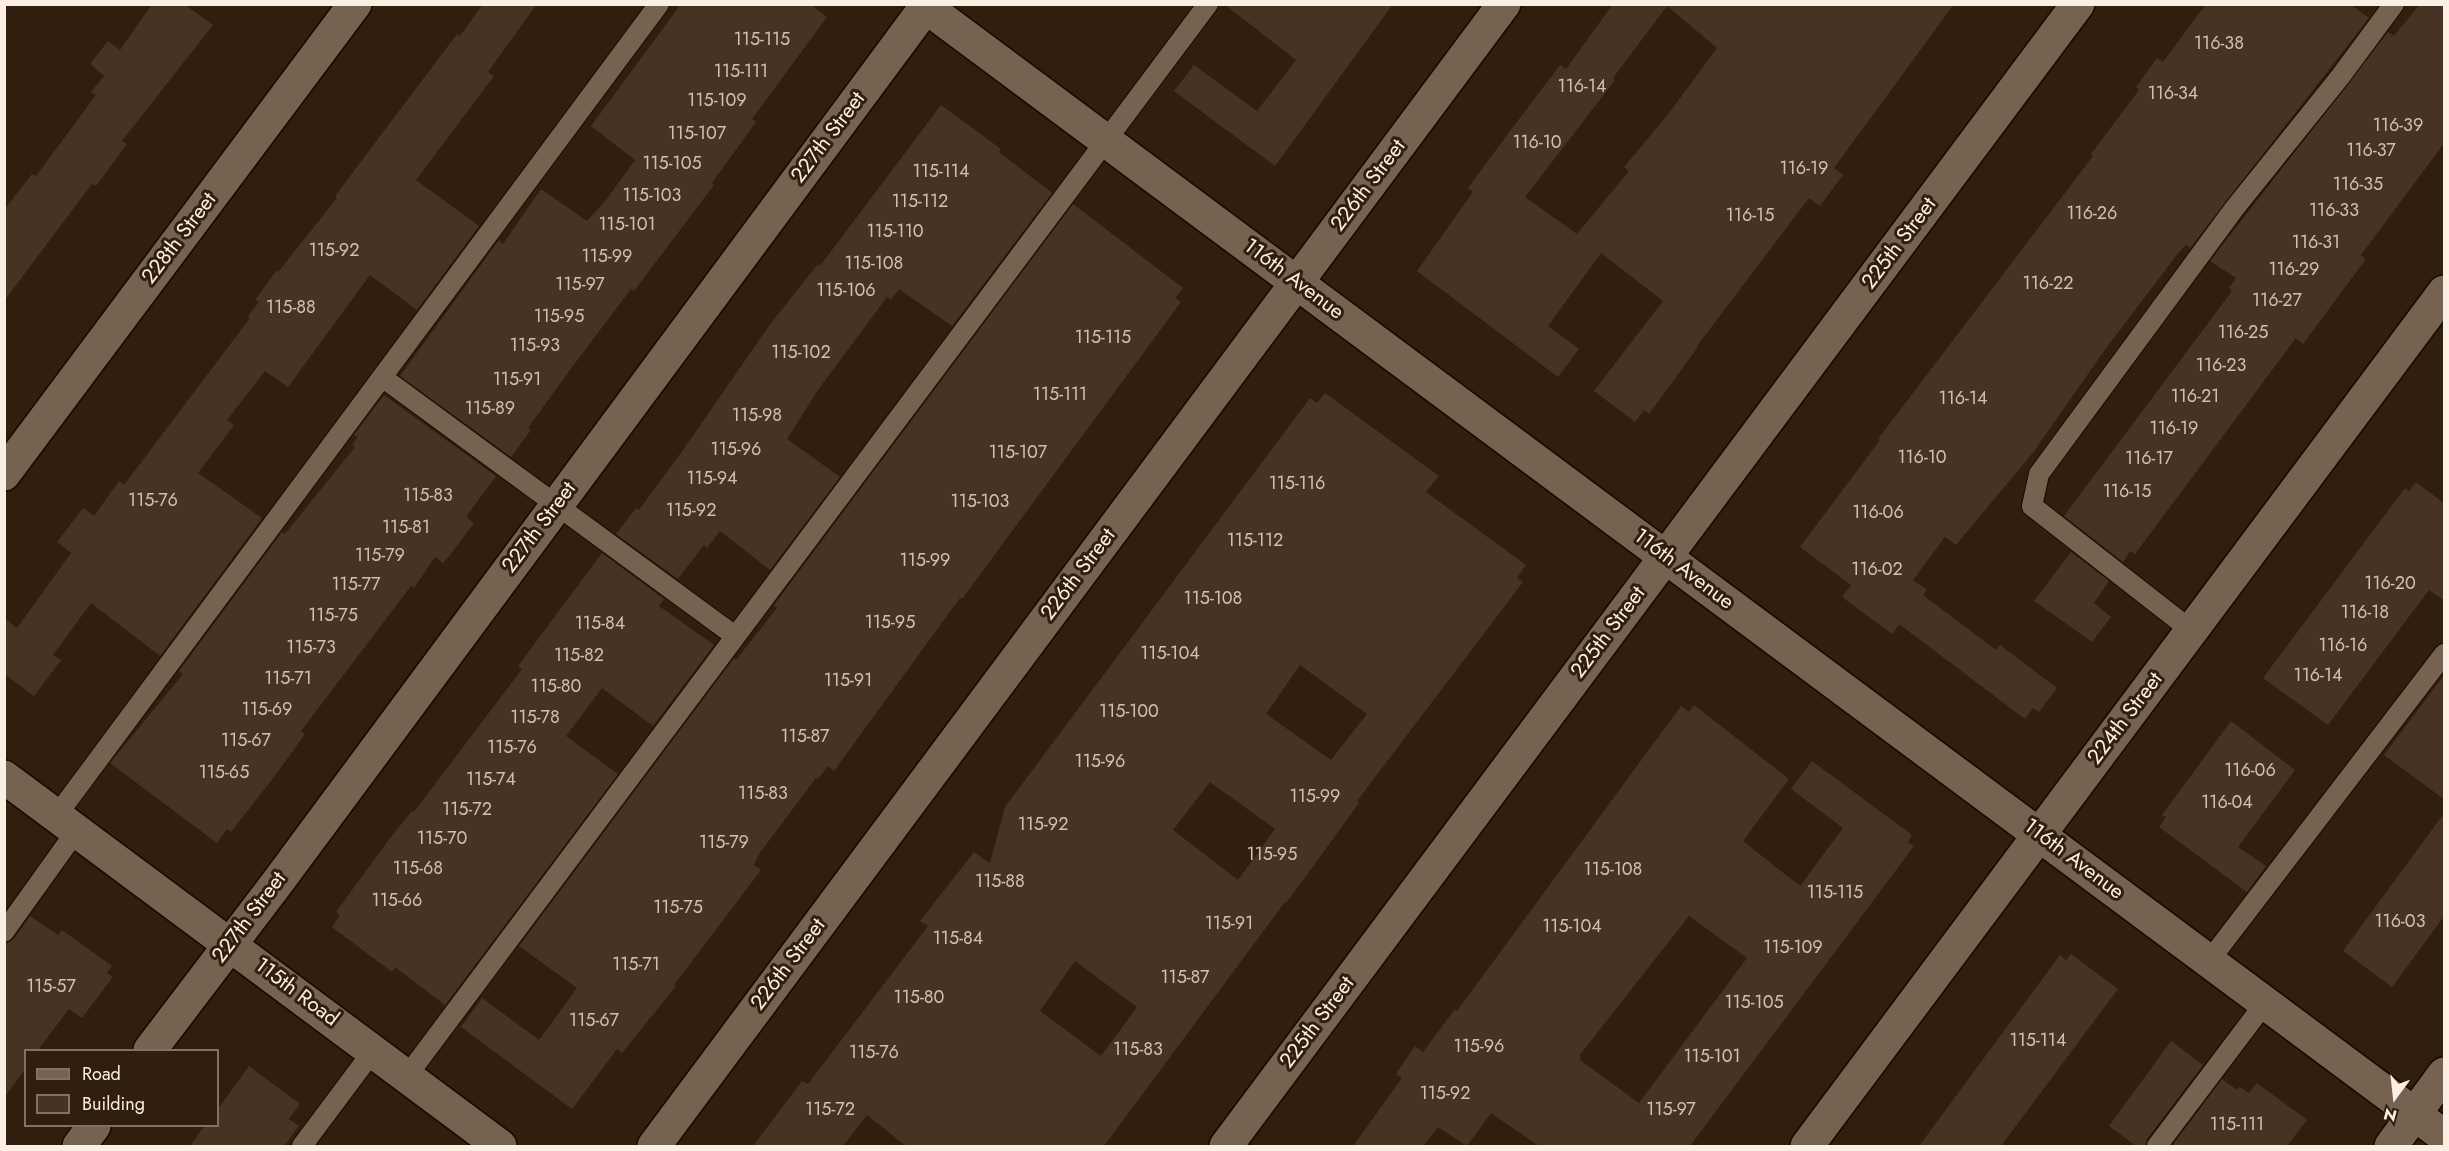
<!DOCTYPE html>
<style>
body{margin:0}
#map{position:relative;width:2449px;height:1151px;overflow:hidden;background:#301f0f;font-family:Jost,sans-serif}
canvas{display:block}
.frame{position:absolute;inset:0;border:6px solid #fbefe4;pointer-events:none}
.legend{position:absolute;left:24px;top:1049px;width:195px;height:78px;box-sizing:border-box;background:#301f0f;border:2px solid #817264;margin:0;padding:8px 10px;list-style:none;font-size:18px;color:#fbefe4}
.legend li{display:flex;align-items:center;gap:12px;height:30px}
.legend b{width:30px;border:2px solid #817264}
.north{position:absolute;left:2365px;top:1067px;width:60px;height:60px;-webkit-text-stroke:4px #301f0f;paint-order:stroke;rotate:195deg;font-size:16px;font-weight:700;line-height:24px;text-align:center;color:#fbefe4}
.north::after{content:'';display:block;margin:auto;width:21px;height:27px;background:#fbefe4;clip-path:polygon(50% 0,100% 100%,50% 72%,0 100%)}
</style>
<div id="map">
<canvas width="2449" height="1151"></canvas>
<div class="frame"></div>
<ul class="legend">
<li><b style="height:8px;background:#766250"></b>Road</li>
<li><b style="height:16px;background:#463323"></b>Building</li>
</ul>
<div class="north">N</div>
</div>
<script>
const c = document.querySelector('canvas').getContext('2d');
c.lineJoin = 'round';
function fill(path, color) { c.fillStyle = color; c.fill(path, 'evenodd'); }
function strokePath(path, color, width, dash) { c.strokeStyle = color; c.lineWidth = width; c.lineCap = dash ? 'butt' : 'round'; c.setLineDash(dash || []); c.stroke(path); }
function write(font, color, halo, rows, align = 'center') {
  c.font = font + ' Jost,sans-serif'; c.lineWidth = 6; c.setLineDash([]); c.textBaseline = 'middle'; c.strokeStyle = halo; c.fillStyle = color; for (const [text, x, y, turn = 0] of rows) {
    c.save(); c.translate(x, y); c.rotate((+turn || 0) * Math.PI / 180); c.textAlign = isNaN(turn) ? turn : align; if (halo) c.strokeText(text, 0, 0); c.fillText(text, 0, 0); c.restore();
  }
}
const building = new Path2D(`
 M 152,4 L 184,4 L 213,25 L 122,141 L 127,144 L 96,186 L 92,184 L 4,301 L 4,210 L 32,174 L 36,176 L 96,95 L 91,92 L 104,76 L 90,64 L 108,41 L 120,50 Z
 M 483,4 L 537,4 L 488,72 L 494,76 L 416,180 L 479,226 L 417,310 L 370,275 L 288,387 L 265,371 L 227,420 L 234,425 L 198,473 L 262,518 L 160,656 L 91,603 L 53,655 L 61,660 L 34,696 L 4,674 L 4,618 L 17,628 L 71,553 L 57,542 L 83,508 L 94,516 L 119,481 L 124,485 L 250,318 L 248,316 L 259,302 L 255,300 L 276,271 L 278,272 L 337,198 L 335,196 L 457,34 L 460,36 Z
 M 681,4 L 810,4 L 827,17 L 752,119 L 756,122 L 712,183 L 714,185 L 634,291 L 631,289 L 570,370 L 528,428 L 531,430 L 511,457 L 400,376 L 499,240 L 503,244 L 541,189 L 587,221 L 606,200 L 635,160 L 591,126 Z
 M 1224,4 L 1393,4 L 1275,166 L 1174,91 L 1194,65 L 1257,111 L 1296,60 Z
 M 1613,4 L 1954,4 L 1834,168 L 1843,175 L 1820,206 L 1809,198 L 1697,346 L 1698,347 L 1649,414 L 1644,410 L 1635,422 L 1594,391 L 1663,301 L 1601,253 L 1548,326 L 1579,349 L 1558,377 L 1417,271 L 1473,192 L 1468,188 L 1507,135 L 1560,65 L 1566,69 ZM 1667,6 L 1717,48 L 1669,113 L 1624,167 L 1629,171 L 1577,234 L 1525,197 L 1615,80 L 1613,78 Z
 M 2206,4 L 2350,4 L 2369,18 L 2190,248 L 2186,245 L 2179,252 L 2104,351 L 2032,454 L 1956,545 L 1945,537 L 1913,580 L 1927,590 L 1923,595 L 1996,650 L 2000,645 L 2057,688 L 2039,712 L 2033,708 L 2025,719 L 1899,624 L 1892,634 L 1842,597 L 1851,585 L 1800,547 L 1880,440 L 1878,439 L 2093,156 L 2091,154 L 2139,90 L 2136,87 L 2157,58 L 2163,62 Z
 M 2420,4 L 2445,4 L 2445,142 L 2361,255 L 2366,259 L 2303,344 L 2296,338 L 2135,554 L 2130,551 L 2123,562 L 2064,516 L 2232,291 L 2229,288 L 2236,278 L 2210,261 L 2388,32 L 2394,36 Z
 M 941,105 L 1001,149 L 999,152 L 1052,193 L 952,326 L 899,289 L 891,300 L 887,297 L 818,390 L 787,439 L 840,477 L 770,570 L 720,531 L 707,548 L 704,545 L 678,579 L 616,534 L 636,508 L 639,510 L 683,450 L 771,323 L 818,264 L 820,266 Z
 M 1073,204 L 1183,288 L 1175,298 L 1181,302 L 962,599 L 960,598 L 834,771 L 828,766 L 818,779 L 816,778 L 759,854 L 754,865 L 761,870 L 674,985 L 676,986 L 622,1053 L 617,1049 L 572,1109 L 461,1027 L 482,998 L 539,1040 L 577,988 L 519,946 L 734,658 L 736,660 L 777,608 L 774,605 Z
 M 1325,393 L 1439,476 L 1426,492 L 1526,565 L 1517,578 L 1523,582 L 1357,801 L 1359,803 L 1309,872 L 1286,903 L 1285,902 L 1104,1146 L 906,1146 L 867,1115 L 843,1146 L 753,1146 L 802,1081 L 808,1084 L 928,926 L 920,921 L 974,852 L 990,863 L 1005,807 L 1310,398 L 1317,403 ZM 1300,665 L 1367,714 L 1331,760 L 1266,714 ZM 1210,782 L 1275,829 L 1238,880 L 1173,830 ZM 1075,961 L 1137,1007 L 1101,1056 L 1040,1011 Z
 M 384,395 L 496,476 L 466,517 L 474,523 L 450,555 L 443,563 L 435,557 L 414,588 L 411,586 L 301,731 L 305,734 L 277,773 L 231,832 L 227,829 L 217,843 L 110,763 L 183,674 L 179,671 L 282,532 L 285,534 L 355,447 L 352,445 L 358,437 L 354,435 Z
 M 2416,482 L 2445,504 L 2445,601 L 2429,590 L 2328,725 L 2263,678 L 2405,488 L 2409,491 Z
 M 2071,552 L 2109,581 L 2094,603 L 2111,617 L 2092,642 L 2034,601 Z
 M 602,553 L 664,599 L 659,606 L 714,645 L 653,726 L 602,688 L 566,736 L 618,774 L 445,1005 L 395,967 L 392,972 L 332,927 L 340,915 L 336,912 L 390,838 L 412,811 L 414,812 L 522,669 L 518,666 Z
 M 2445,674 L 2445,800 L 2384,755 Z
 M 1694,705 L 1789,779 L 1743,841 L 1800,886 L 1843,828 L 1791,789 L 1812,761 L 1912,835 L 1908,842 L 1914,846 L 1690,1146 L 1539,1146 L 1491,1113 L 1467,1146 L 1438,1127 L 1423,1146 L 1353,1146 L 1402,1078 L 1396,1074 L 1415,1046 L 1423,1052 L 1455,1009 L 1457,1011 L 1681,706 L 1689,712 ZM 1689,916 L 1747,958 L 1639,1103 L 1580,1060 L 1581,1058 L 1579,1056 Z
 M 2231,721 L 2295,770 L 2238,847 L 2266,866 L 2247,892 L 2159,827 L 2166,817 L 2162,815 Z
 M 2445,812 L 2445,915 L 2392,987 L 2343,951 Z
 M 30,916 L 58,935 L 62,930 L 112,966 L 107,973 L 113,977 L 82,1018 L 69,1009 L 38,1050 L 26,1050 L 26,1068 L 4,1098 L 4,944 L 14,939 Z
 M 2071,954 L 2118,989 L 2001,1146 L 1919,1146 L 2060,955 L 2066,960 Z
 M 2171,1041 L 2203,1065 L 2147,1139 L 2145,1146 L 2136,1146 L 2109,1126 Z
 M 249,1066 L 300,1104 L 289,1119 L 299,1126 L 284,1146 L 190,1146 L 205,1125 L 218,1125 L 218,1109 Z
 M 2222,1079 L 2237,1090 L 2240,1087 L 2249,1093 L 2257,1083 L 2307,1120 L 2287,1146 L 2172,1146 Z`);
const service = new Path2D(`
 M 382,377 L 735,636
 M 2192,631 L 2032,506 L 2039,474 L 2234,209 L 2340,77 L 2394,4
 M 57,815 L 659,4
 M 4,932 L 77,830
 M 2209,961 L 2444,654
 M 407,1076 L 1208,4
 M 302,1146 L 373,1051
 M 2157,1146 L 2265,1003`);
const minor = new Path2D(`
 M 922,4 L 2444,1136
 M 4,474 L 355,4
 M 4,777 L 500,1146
 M 150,1050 L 277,883 L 928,4
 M 79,1146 L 94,1126
 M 654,1146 L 1504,4
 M 1226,1146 L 2078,4
 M 1807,1146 L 2444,292
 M 2391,1146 L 2444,1074`);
const numberNames = [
 ["115-115",762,41],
 ["116-38",2219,45],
 ["115-111",741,73],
 ["116-14",1582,88],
 ["116-34",2173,95],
 ["115-109",717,102],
 ["116-39",2398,127],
 ["115-107",697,135],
 ["116-10",1537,144],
 ["116-37",2371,152],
 ["115-105",672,165],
 ["116-19",1804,170],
 ["115-114",941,173],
 ["116-35",2358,186],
 ["115-103",652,197],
 ["115-112",920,203],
 ["116-33",2334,212],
 ["116-26",2092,215],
 ["116-15",1750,217],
 ["115-101",627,226],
 ["115-110",895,233],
 ["116-31",2316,244],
 ["115-92",334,252],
 ["115-99",607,258],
 ["115-108",874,265],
 ["116-29",2294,271],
 ["116-22",2048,285],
 ["115-97",580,286],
 ["115-106",846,292],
 ["116-27",2277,302],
 ["115-88",291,309],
 ["115-95",559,318],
 ["116-25",2243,334],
 ["115-115",1103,339],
 ["115-93",535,347],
 ["115-102",801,354],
 ["116-23",2221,367],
 ["115-91",517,381],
 ["115-111",1060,396],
 ["116-21",2195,398],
 ["116-14",1963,400],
 ["115-89",490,410],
 ["115-98",757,417],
 ["116-19",2174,430],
 ["115-96",736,451],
 ["115-107",1018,454],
 ["116-10",1922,459],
 ["116-17",2149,460],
 ["115-94",712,480],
 ["115-116",1297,485],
 ["116-15",2127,493],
 ["115-83",428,497],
 ["115-76",153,502],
 ["115-103",980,503],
 ["115-92",691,512],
 ["116-06",1878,514],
 ["115-81",406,529],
 ["115-112",1255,542],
 ["115-79",380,557],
 ["115-99",925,562],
 ["116-02",1877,571],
 ["116-20",2390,585],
 ["115-77",356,586],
 ["115-108",1213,600],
 ["116-18",2365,614],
 ["115-75",333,617],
 ["115-95",890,624],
 ["115-84",600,625],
 ["116-16",2343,647],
 ["115-73",311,649],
 ["115-104",1170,655],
 ["115-82",579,657],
 ["116-14",2318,677],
 ["115-71",288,680],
 ["115-91",848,682],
 ["115-80",556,688],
 ["115-69",267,711],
 ["115-100",1129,713],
 ["115-78",535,719],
 ["115-87",805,738],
 ["115-67",246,742],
 ["115-76",512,749],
 ["115-96",1100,763],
 ["116-06",2250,772],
 ["115-65",224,774],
 ["115-74",491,781],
 ["115-83",763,795],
 ["115-99",1315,798],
 ["116-04",2227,804],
 ["115-72",467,811],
 ["115-92",1043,826],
 ["115-70",442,840],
 ["115-79",724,844],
 ["115-95",1272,856],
 ["115-68",418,870],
 ["115-108",1613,871],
 ["115-88",1000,883],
 ["115-115",1835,894],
 ["115-66",397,902],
 ["115-75",678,909],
 ["116-03",2400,923],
 ["115-91",1229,925],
 ["115-104",1572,928],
 ["115-84",958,940],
 ["115-109",1793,949],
 ["115-71",636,966],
 ["115-87",1185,979],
 ["115-57",51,988],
 ["115-80",919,999],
 ["115-105",1754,1004],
 ["115-67",594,1022],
 ["115-114",2038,1042],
 ["115-96",1479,1048],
 ["115-83",1138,1051],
 ["115-76",874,1054],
 ["115-101",1712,1058],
 ["115-92",1445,1095],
 ["115-72",830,1111],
 ["115-97",1671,1111],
 ["115-111",2237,1126]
];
const streetNames = [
 ["227th Street",829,138,-53],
 ["226th Street",1369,186,-53],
 ["228th Street",180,239,-53],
 ["225th Street",1900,244,-53],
 ["116th Avenue",1293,280,37],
 ["227th Street",540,528,-53],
 ["116th Avenue",1683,570,37],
 ["226th Street",1079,575,-53],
 ["225th Street",1609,633,-53],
 ["224th Street",2126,719,-53],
 ["116th Avenue",2073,860,37],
 ["227th Street",250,918,-53],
 ["226th Street",789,965,-53],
 ["115th Road",296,993,37],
 ["225th Street",1318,1023,-53]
];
fill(building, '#463323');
strokePath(service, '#170800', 22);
strokePath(minor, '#170800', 36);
strokePath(service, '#766250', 20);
strokePath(minor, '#766250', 33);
write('18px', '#cec0b4', null, numberNames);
write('21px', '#fbefe4', '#301f0f', streetNames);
</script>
